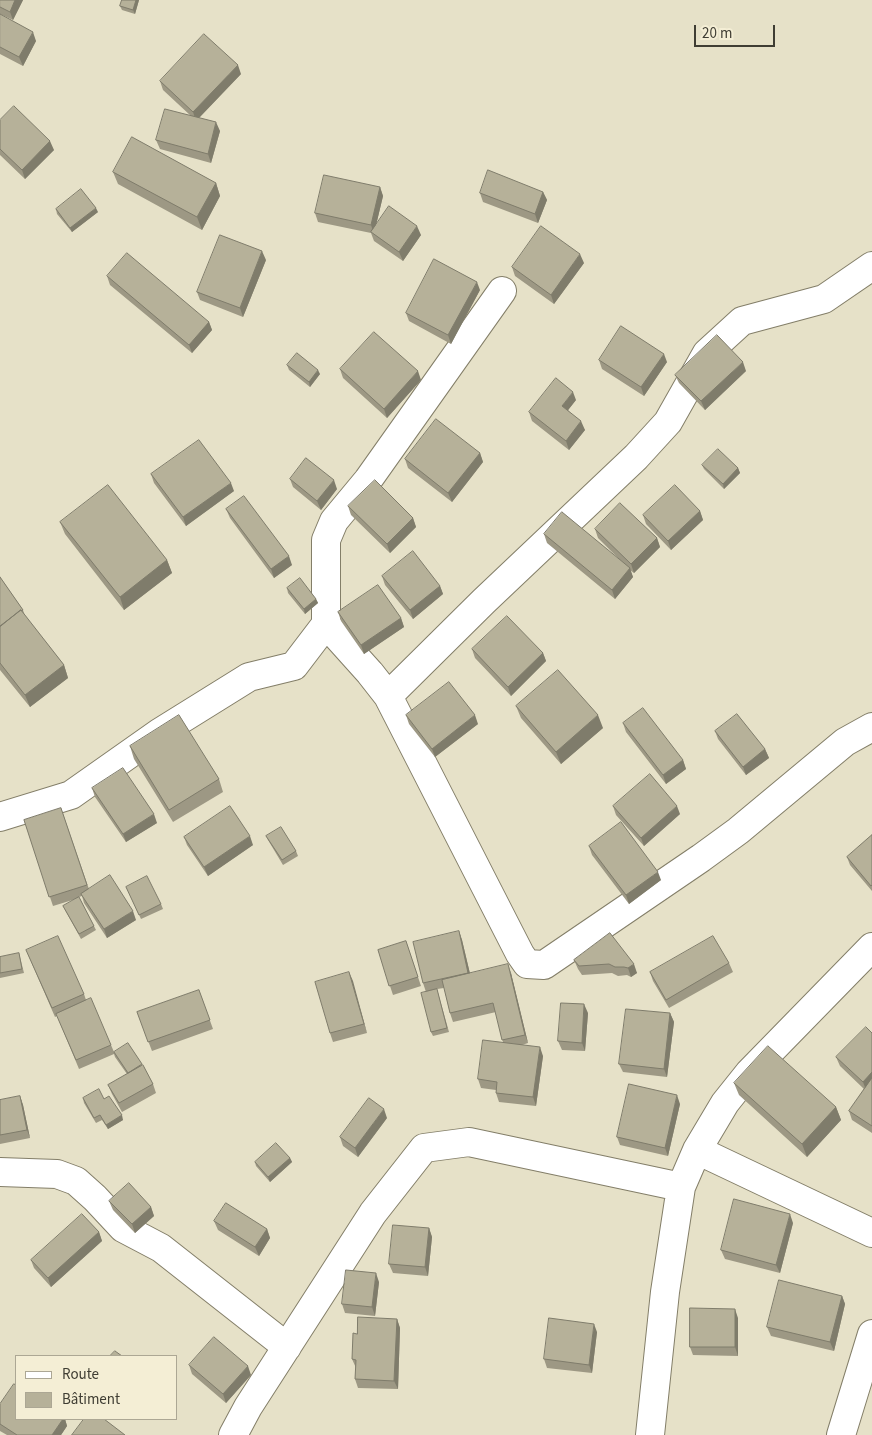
<!DOCTYPE html>
<meta charset="utf-8">
<style>
body{margin:0}
#map{position:relative;width:872px;height:1435px;overflow:hidden;background:#e6e1c8;font-family:"Source Sans 3",sans-serif}
canvas{display:block}
.legend{position:absolute;left:15px;top:1355px;width:162px;height:65px;box-sizing:border-box;background:#f4eed5;border:1px solid #aca794;margin:0;padding:6px 9px;list-style:none;font-size:15px;color:#3f3d33}
.legend li{display:flex;align-items:center;gap:10px;height:25px}
.legend b{width:25px;border:1px solid #aca794}
.scale{position:absolute;left:694px;top:25px;width:81px;height:22px;box-sizing:border-box;border:2px solid #3f3d33;border-top:0;padding-left:6px;font-size:15px;line-height:18px;white-space:nowrap;color:#3f3d33;-webkit-text-stroke:4px #f4eed5;paint-order:stroke}
</style>
<div id="map">
<canvas width="872" height="1435"></canvas>
<ul class="legend">
<li><b style="height:6px;background:#fff"></b>Route</li>
<li><b style="height:14px;background:#b6b199"></b>Bâtiment</li>
</ul>
<div class="scale">20 m</div>
</div>
<script>
const c = document.querySelector('canvas').getContext('2d');
c.lineJoin = 'round';
function strokePath(path, color, width, dash) { c.strokeStyle = color; c.lineWidth = width; c.lineCap = dash ? 'butt' : 'round'; c.setLineDash(dash || []); c.stroke(path); }
function fill(path, color) { c.fillStyle = color; c.fill(path, 'evenodd'); }
const street = new Path2D(`
 M 326,624 L 326,540 L 334,521 L 368,480 L 502,291
 M 388,696 L 484,601 L 636,457 L 668,422 L 707,353 L 742,321 L 824,299 L 872,266
 M 0,817 L 71,795 L 159,733 L 249,677 L 294,666 L 326,624 L 370,673 L 388,696 L 520,954 L 527,964 L 544,965 L 701,858 L 738,831 L 845,742 L 872,727
 M 697,1150 L 872,1233
 M 0,1172 L 57,1174 L 76,1181 L 95,1198 L 123,1228 L 161,1248 L 287,1347
 M 233,1435 L 248,1407 L 373,1213 L 424,1148 L 469,1142 L 681,1187
 M 650,1435 L 665,1292 L 681,1187 L 697,1150 L 725,1103 L 749,1073 L 872,947
 M 841,1435 L 872,1334`);
const wall = new Path2D(`
 M 0,0 L 23,0 L 13,20 L 0,14 Z
 M 122,0 L 139,0 L 135,14 L 122,10 L 120,6 Z
 M 0,14 L 36,41 L 23,66 L 0,54 Z
 M 241,74 L 199,118 L 220,131 L 211,163 L 160,149 L 156,140 L 191,116 L 163,90 L 160,81 Z
 M 0,120 L 54,150 L 25,179 L 0,155 Z
 M 113,172 L 216,183 L 220,196 L 202,230 L 118,184 Z
 M 380,187 L 383,196 L 376,225 L 421,235 L 403,261 L 374,241 L 371,233 L 318,222 L 315,213 Z
 M 543,192 L 547,200 L 538,223 L 483,202 L 480,193 Z
 M 56,209 L 98,212 L 72,232 L 57,214 Z
 M 266,260 L 243,317 L 200,300 L 197,292 Z
 M 584,263 L 554,304 L 515,276 L 512,267 Z
 M 107,276 L 209,322 L 212,330 L 192,353 L 110,285 Z
 M 480,290 L 451,344 L 409,321 L 406,313 Z
 M 599,360 L 667,362 L 644,396 L 602,369 Z
 M 287,365 L 320,374 L 310,387 L 289,370 Z
 M 340,369 L 421,380 L 387,418 L 343,378 Z
 M 746,371 L 705,410 L 679,383 L 675,375 Z
 M 576,400 L 568,410 L 585,430 L 569,450 L 532,421 L 529,412 Z
 M 480,453 L 483,462 L 452,502 L 408,468 L 405,459 Z
 M 702,465 L 738,468 L 740,473 L 724,489 L 704,469 Z
 M 151,474 L 234,491 L 186,526 L 154,483 Z
 M 290,479 L 337,489 L 321,510 L 293,487 Z
 M 348,506 L 413,518 L 416,527 L 390,553 L 351,515 Z
 M 226,509 L 292,565 L 274,578 L 230,518 Z
 M 700,511 L 703,520 L 671,550 L 646,524 L 643,515 Z
 M 60,522 L 167,560 L 172,573 L 124,610 L 65,534 Z
 M 595,529 L 657,538 L 660,547 L 634,573 L 630,570 L 633,577 L 615,599 L 547,543 L 544,534 L 623,563 L 598,538 Z
 M 382,576 L 440,586 L 443,594 L 413,619 L 385,585 Z
 M 0,577 L 23,610 L 25,616 L 64,665 L 68,678 L 30,707 L 0,670 Z
 M 287,588 L 316,599 L 318,603 L 305,614 L 288,593 Z
 M 338,612 L 401,618 L 404,627 L 364,654 L 341,621 Z
 M 472,649 L 543,653 L 546,661 L 511,696 L 475,658 Z
 M 516,706 L 603,728 L 561,764 L 521,718 Z
 M 406,715 L 478,724 L 435,757 L 409,724 Z
 M 623,723 L 683,760 L 686,769 L 666,784 L 626,732 Z
 M 715,731 L 765,749 L 769,758 L 746,775 L 718,739 Z
 M 130,746 L 219,779 L 223,792 L 173,822 L 134,759 Z
 M 92,788 L 157,823 L 126,842 L 95,797 Z
 M 613,806 L 680,814 L 644,846 L 616,815 Z
 M 61,808 L 89,889 L 136,920 L 107,938 L 84,903 L 82,896 L 79,897 L 96,930 L 81,939 L 65,910 L 63,906 L 79,898 L 53,906 L 24,820 Z
 M 872,835 L 872,891 L 850,865 L 847,857 Z
 M 266,836 L 296,851 L 298,856 L 283,865 L 268,840 Z
 M 184,837 L 253,845 L 208,876 L 187,845 Z
 M 589,846 L 661,880 L 629,904 L 592,855 Z
 M 126,887 L 161,904 L 163,909 L 141,919 Z
 M 459,931 L 462,940 L 470,974 L 511,973 L 528,1043 L 522,1045 L 543,1056 L 536,1106 L 499,1102 L 496,1093 L 496,1090 L 481,1088 L 478,1079 L 503,1042 L 496,1012 L 453,1022 L 450,1013 L 444,988 L 437,989 L 449,1032 L 433,1036 L 431,1032 L 426,992 L 423,983 Z
 M 610,933 L 637,973 L 631,977 L 627,975 L 618,976 L 612,973 L 582,975 L 578,969 L 574,960 Z
 M 406,941 L 421,986 L 393,995 L 378,950 Z
 M 26,950 L 84,994 L 86,1000 L 111,1045 L 114,1052 L 144,1067 L 153,1084 L 156,1093 L 122,1112 L 112,1094 L 108,1085 L 127,1074 L 115,1057 L 114,1054 L 79,1069 L 57,1016 L 55,1017 Z
 M 19,953 L 24,973 L 0,978 L 0,957 Z
 M 729,963 L 733,972 L 669,1008 L 653,981 L 650,972 Z
 M 349,972 L 367,1033 L 333,1042 L 330,1033 Z
 M 199,990 L 213,1029 L 152,1051 L 137,1012 Z
 M 588,1013 L 585,1051 L 562,1050 L 558,1041 Z
 M 670,1013 L 674,1022 L 667,1077 L 623,1072 L 619,1064 Z
 M 872,1033 L 872,1133 L 852,1120 L 849,1111 L 864,1089 L 840,1066 L 836,1057 Z
 M 734,1083 L 836,1107 L 841,1120 L 807,1157 L 739,1095 Z
 M 20,1096 L 23,1105 L 30,1138 L 0,1144 L 0,1100 Z
 M 83,1098 L 104,1099 L 123,1120 L 108,1129 L 102,1120 L 96,1123 L 84,1103 Z
 M 680,1104 L 668,1156 L 620,1145 L 617,1137 Z
 M 387,1118 L 358,1157 L 343,1146 L 340,1137 Z
 M 290,1158 L 292,1162 L 270,1182 L 256,1166 L 255,1162 Z
 M 109,1201 L 151,1207 L 154,1216 L 135,1233 L 113,1210 Z
 M 214,1221 L 267,1229 L 270,1238 L 259,1256 L 218,1230 Z
 M 793,1223 L 780,1273 L 725,1259 L 721,1250 Z
 M 429,1228 L 432,1237 L 428,1276 L 393,1273 L 389,1264 Z
 M 99,1232 L 102,1241 L 51,1287 L 34,1268 L 31,1260 Z
 M 379,1282 L 375,1316 L 345,1313 L 342,1304 Z
 M 842,1296 L 845,1304 L 834,1351 L 771,1336 L 767,1327 Z
 M 738,1318 L 738,1356 L 693,1355 L 690,1347 Z
 M 397,1319 L 400,1328 L 398,1389 L 358,1388 L 355,1379 L 356,1368 L 352,1359 L 357,1334 Z
 M 597,1332 L 592,1373 L 547,1368 L 544,1359 Z
 M 189,1365 L 251,1375 L 226,1403 L 192,1374 Z
 M 0,1404 L 16,1419 L 65,1419 L 67,1426 L 61,1435 L 7,1435 L 0,1431 Z`);
const shadedWall = new Path2D(`
 M 15,0 L 23,0 L 13,20 L 10,12 Z
 M 136,0 L 139,0 L 135,14 L 133,10 Z
 M 33,32 L 36,41 L 23,66 L 19,57 Z
 M 238,65 L 241,74 L 196,121 L 193,112 Z
 M 216,122 L 220,131 L 211,163 L 208,154 Z
 M 50,141 L 54,150 L 25,179 L 22,170 Z
 M 216,183 L 220,196 L 202,230 L 197,217 Z
 M 380,187 L 383,196 L 374,234 L 371,225 Z
 M 543,192 L 547,200 L 538,223 L 535,214 Z
 M 96,208 L 98,212 L 72,232 L 70,228 Z
 M 417,226 L 421,235 L 403,261 L 399,252 Z
 M 262,251 L 266,260 L 243,317 L 240,308 Z
 M 580,254 L 584,263 L 554,304 L 551,295 Z
 M 477,282 L 480,290 L 451,344 L 448,335 Z
 M 209,322 L 212,330 L 192,353 L 189,345 Z
 M 664,354 L 667,362 L 644,396 L 641,387 Z
 M 743,362 L 746,371 L 705,410 L 701,401 Z
 M 318,370 L 320,374 L 310,387 L 309,382 Z
 M 418,371 L 421,380 L 387,418 L 384,409 Z
 M 573,392 L 576,400 L 565,414 L 562,406 Z
 M 581,421 L 585,430 L 569,450 L 566,441 Z
 M 480,453 L 483,462 L 452,502 L 448,493 Z
 M 738,468 L 740,473 L 724,489 L 723,484 Z
 M 334,480 L 337,489 L 321,510 L 317,501 Z
 M 231,483 L 234,491 L 186,526 L 183,517 Z
 M 700,511 L 703,520 L 671,550 L 668,541 Z
 M 413,518 L 416,527 L 390,553 L 387,544 Z
 M 657,538 L 660,547 L 634,573 L 631,564 Z
 M 289,556 L 292,565 L 274,578 L 271,569 Z
 M 167,560 L 172,573 L 124,610 L 120,597 Z
 M 630,568 L 633,577 L 615,599 L 612,590 Z
 M 440,586 L 443,594 L 413,619 L 410,610 Z
 M 316,599 L 318,603 L 305,614 L 304,609 Z
 M 401,618 L 404,627 L 364,654 L 361,645 Z
 M 543,653 L 546,661 L 511,696 L 508,687 Z
 M 64,665 L 68,678 L 30,707 L 25,695 Z
 M 475,715 L 478,724 L 435,757 L 432,749 Z
 M 598,715 L 603,728 L 561,764 L 556,752 Z
 M 765,749 L 769,758 L 746,775 L 743,767 Z
 M 683,760 L 686,769 L 666,784 L 663,775 Z
 M 677,806 L 680,814 L 644,846 L 641,838 Z
 M 154,814 L 157,823 L 126,842 L 123,834 Z
 M 250,836 L 253,845 L 208,876 L 204,867 Z
 M 658,872 L 661,880 L 629,904 L 626,895 Z
 M 133,911 L 136,920 L 107,938 L 104,929 Z
 M 459,931 L 462,940 L 472,982 L 468,973 Z
 M 508,964 L 511,973 L 528,1043 L 525,1035 Z
 M 634,964 L 637,973 L 631,977 L 628,968 Z
 M 349,972 L 353,981 L 367,1033 L 364,1024 Z
 M 584,1004 L 588,1013 L 585,1051 L 582,1043 Z
 M 670,1013 L 674,1022 L 667,1077 L 664,1069 Z
 M 540,1047 L 543,1056 L 536,1106 L 533,1097 Z
 M 872,1072 L 872,1084 L 866,1090 L 863,1082 Z
 M 677,1095 L 680,1104 L 668,1156 L 665,1148 Z
 M 20,1096 L 23,1105 L 30,1138 L 27,1130 Z
 M 836,1107 L 841,1120 L 807,1157 L 802,1144 Z
 M 384,1109 L 387,1118 L 358,1157 L 355,1148 Z
 M 122,1115 L 123,1120 L 108,1129 L 106,1125 Z
 M 290,1158 L 292,1162 L 270,1182 L 268,1177 Z
 M 151,1207 L 154,1216 L 135,1233 L 132,1224 Z
 M 790,1214 L 793,1223 L 780,1273 L 776,1265 Z
 M 429,1228 L 432,1237 L 428,1276 L 425,1267 Z
 M 267,1229 L 270,1238 L 259,1256 L 255,1247 Z
 M 99,1232 L 102,1241 L 51,1287 L 48,1278 Z
 M 376,1273 L 379,1282 L 375,1316 L 372,1307 Z
 M 842,1296 L 845,1304 L 834,1351 L 830,1342 Z
 M 735,1309 L 738,1318 L 738,1356 L 735,1347 Z
 M 397,1319 L 400,1328 L 398,1389 L 394,1381 Z
 M 594,1324 L 597,1332 L 592,1373 L 589,1365 Z
 M 248,1366 L 251,1375 L 226,1403 L 223,1394 Z
 M 63,1419 L 65,1419 L 67,1426 L 61,1435 L 52,1435 Z`);
const building = new Path2D(`
 M 0,0 L 15,0 L 10,12 L 0,7 Z
 M 122,0 L 136,0 L 133,10 L 120,6 Z
 M 0,14 L 33,32 L 19,57 L 0,47 Z
 M 204,34 L 238,65 L 193,112 L 160,81 Z
 M 14,106 L 50,141 L 22,170 L 0,149 L 0,120 Z
 M 165,109 L 216,122 L 208,154 L 156,140 Z
 M 132,137 L 216,183 L 197,217 L 113,172 Z
 M 488,170 L 543,192 L 535,214 L 480,193 Z
 M 324,175 L 380,187 L 371,225 L 315,213 Z
 M 81,189 L 96,208 L 70,228 L 56,209 Z
 M 389,206 L 417,226 L 399,252 L 371,232 Z
 M 541,226 L 580,254 L 551,295 L 512,267 Z
 M 220,235 L 262,251 L 240,308 L 197,292 Z
 M 127,253 L 209,322 L 189,345 L 107,276 Z
 M 434,259 L 477,282 L 448,335 L 406,313 Z
 M 621,326 L 664,354 L 641,387 L 599,360 Z
 M 374,332 L 418,371 L 384,409 L 340,369 Z
 M 717,335 L 743,362 L 701,401 L 675,375 Z
 M 297,353 L 318,370 L 309,382 L 287,365 Z
 M 556,378 L 573,392 L 562,406 L 581,421 L 566,441 L 529,412 Z
 M 436,419 L 480,453 L 448,493 L 405,459 Z
 M 199,440 L 231,483 L 183,517 L 151,474 Z
 M 718,449 L 738,468 L 723,484 L 702,465 Z
 M 306,458 L 334,480 L 317,501 L 290,479 Z
 M 375,480 L 413,518 L 387,544 L 348,506 Z
 M 108,485 L 167,560 L 120,597 L 60,522 Z
 M 675,485 L 700,511 L 668,541 L 643,515 Z
 M 244,496 L 289,556 L 271,569 L 226,509 Z
 M 620,503 L 657,538 L 631,564 L 595,529 Z
 M 562,512 L 630,568 L 612,590 L 544,534 Z
 M 413,551 L 440,586 L 410,610 L 382,576 Z
 M 0,577 L 23,610 L 21,611 L 21,610 L 0,626 Z
 M 300,578 L 316,599 L 304,609 L 287,588 Z
 M 378,585 L 401,618 L 361,645 L 338,612 Z
 M 21,610 L 64,665 L 25,695 L 0,663 L 0,627 Z
 M 507,616 L 543,653 L 508,687 L 472,649 Z
 M 558,670 L 598,715 L 556,752 L 516,706 Z
 M 449,682 L 475,715 L 432,749 L 406,715 Z
 M 643,708 L 683,760 L 663,775 L 623,723 Z
 M 737,714 L 765,749 L 743,767 L 715,731 Z
 M 179,715 L 219,779 L 169,810 L 130,746 Z
 M 123,768 L 154,814 L 123,834 L 92,788 Z
 M 650,774 L 677,806 L 641,838 L 613,806 Z
 M 230,806 L 250,836 L 204,867 L 184,837 Z
 M 61,808 L 87,885 L 49,897 L 24,820 Z
 M 621,822 L 658,872 L 626,895 L 589,846 Z
 M 281,827 L 296,851 L 282,860 L 266,836 Z
 M 872,835 L 872,885 L 871,886 L 847,857 Z
 M 110,875 L 133,911 L 104,929 L 81,894 Z
 M 147,876 L 161,904 L 139,915 L 126,887 Z
 M 79,897 L 94,926 L 79,934 L 63,906 Z
 M 459,931 L 468,973 L 423,983 L 413,942 Z
 M 610,933 L 634,964 L 628,968 L 624,967 L 615,967 L 609,964 L 579,966 L 574,960 Z
 M 58,936 L 84,994 L 52,1008 L 26,950 Z
 M 713,936 L 729,963 L 666,1000 L 650,972 Z
 M 406,941 L 418,977 L 389,986 L 378,950 Z
 M 19,953 L 22,969 L 0,973 L 0,957 Z
 M 508,964 L 525,1035 L 502,1040 L 493,1003 L 450,1013 L 442,980 Z
 M 349,972 L 364,1024 L 330,1033 L 315,982 Z
 M 437,989 L 447,1028 L 431,1032 L 421,993 Z
 M 199,990 L 210,1020 L 148,1042 L 137,1012 Z
 M 91,998 L 111,1045 L 76,1060 L 56,1014 Z
 M 561,1003 L 584,1004 L 582,1043 L 558,1041 Z
 M 626,1009 L 670,1013 L 664,1069 L 619,1064 Z
 M 866,1027 L 872,1033 L 872,1072 L 863,1082 L 836,1057 Z
 M 483,1040 L 540,1047 L 533,1097 L 496,1093 L 497,1082 L 478,1079 Z
 M 128,1043 L 142,1064 L 128,1073 L 114,1052 Z
 M 768,1046 L 836,1107 L 802,1144 L 734,1083 Z
 M 143,1065 L 153,1084 L 119,1103 L 108,1085 Z
 M 872,1078 L 872,1126 L 849,1111 Z
 M 629,1084 L 677,1095 L 665,1148 L 617,1137 Z
 M 99,1089 L 104,1099 L 109,1096 L 122,1115 L 106,1125 L 100,1115 L 94,1118 L 83,1098 Z
 M 20,1096 L 27,1130 L 0,1135 L 0,1100 Z
 M 369,1098 L 384,1109 L 355,1148 L 340,1137 Z
 M 276,1143 L 290,1158 L 268,1177 L 255,1162 Z
 M 129,1183 L 151,1207 L 132,1224 L 109,1201 Z
 M 734,1199 L 790,1214 L 776,1265 L 721,1250 Z
 M 226,1203 L 267,1229 L 255,1247 L 214,1221 Z
 M 82,1214 L 99,1232 L 48,1278 L 31,1260 Z
 M 393,1225 L 429,1228 L 425,1267 L 389,1264 Z
 M 346,1270 L 376,1273 L 372,1307 L 342,1304 Z
 M 779,1280 L 842,1296 L 830,1342 L 767,1327 Z
 M 690,1308 L 735,1309 L 735,1347 L 690,1347 Z
 M 358,1317 L 397,1319 L 394,1381 L 355,1379 L 356,1360 L 352,1359 L 353,1333 L 357,1334 Z
 M 549,1318 L 594,1324 L 589,1365 L 544,1359 Z
 M 214,1337 L 248,1366 L 223,1394 L 189,1365 Z
 M 115,1351 L 122,1356 L 110,1356 Z
 M 14,1384 L 16,1385 L 16,1419 L 63,1419 L 52,1435 L 17,1435 L 0,1424 L 0,1404 Z
 M 84,1419 L 104,1419 L 125,1435 L 72,1435 Z`);
strokePath(street, '#837e68', 30);
strokePath(street, '#fff', 28);
fill(wall, '#9d9884');
fill(shadedWall, '#7f7c6b');
fill(building, '#b6b199');
strokePath(building, '#7f7c6b', 1);
</script>
